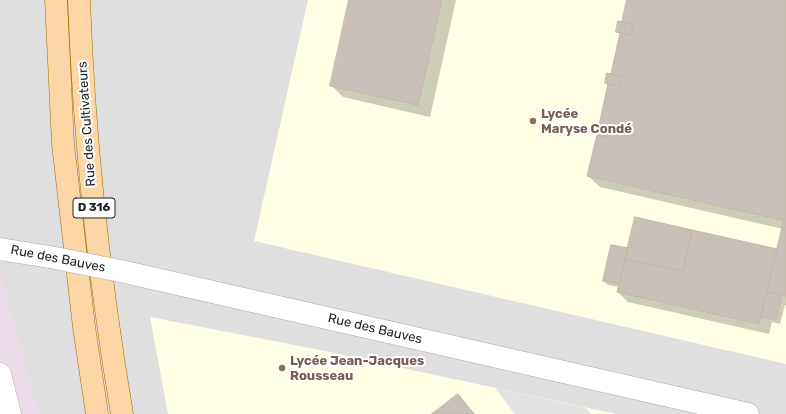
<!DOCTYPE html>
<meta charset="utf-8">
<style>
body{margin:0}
canvas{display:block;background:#f2efe9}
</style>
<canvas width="786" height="414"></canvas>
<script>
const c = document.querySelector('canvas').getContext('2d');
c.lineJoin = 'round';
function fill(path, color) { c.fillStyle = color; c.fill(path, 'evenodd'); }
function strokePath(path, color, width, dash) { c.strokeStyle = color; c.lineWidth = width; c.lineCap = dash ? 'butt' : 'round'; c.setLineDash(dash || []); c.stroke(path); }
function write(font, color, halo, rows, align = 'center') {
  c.font = font + ' Rubik,sans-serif'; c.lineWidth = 4; c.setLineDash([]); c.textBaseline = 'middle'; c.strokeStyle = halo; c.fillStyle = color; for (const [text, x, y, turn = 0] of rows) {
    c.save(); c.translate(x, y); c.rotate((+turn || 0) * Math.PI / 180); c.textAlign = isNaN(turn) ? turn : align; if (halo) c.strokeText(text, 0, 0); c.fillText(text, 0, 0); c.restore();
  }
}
const residential = new Path2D(`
 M 0,0 L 786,0 L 786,414 L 0,414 Z`);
const industrial = new Path2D(`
 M 0,271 L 39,414 L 0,414 Z`);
const education = new Path2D(`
 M 308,0 L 786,0 L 786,364 L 254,241 Z
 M 150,317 L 315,349 L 616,414 L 168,414 Z`);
const parking = new Path2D(`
 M 495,388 L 586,408 L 591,414 L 515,414 Z`);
const shadow = new Path2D(`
 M 350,0 L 456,0 L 430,117 L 343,97 L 331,85 Z
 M 628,0 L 786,0 L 786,305 L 785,305 L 780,324 L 772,322 L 769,334 L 628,302 L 618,292 L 619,287 L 608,285 L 604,281 L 628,249 L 776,250 L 778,251 L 783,229 L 600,187 L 588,176 L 597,136 L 595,133 L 602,126 L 609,86 L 606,83 L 614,76 L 620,34 L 617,31 L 623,23 Z
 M 458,395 L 475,414 L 434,414 Z`);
const building = new Path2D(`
 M 349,0 L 442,0 L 418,105 L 330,86 Z
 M 627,0 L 786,0 L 786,221 L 587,176 L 597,135 L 609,138 L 612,127 L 599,125 L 608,84 L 620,86 L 622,76 L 611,74 L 620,33 L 631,35 L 633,24 L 622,22 Z
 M 618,21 L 633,24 L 631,35 L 616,32 Z
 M 607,73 L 622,76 L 620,86 L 605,83 Z
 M 596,124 L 612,127 L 609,138 L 594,134 Z
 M 635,217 L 692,230 L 683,271 L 625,259 Z
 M 784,220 L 786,221 L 786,296 L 767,292 Z
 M 692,230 L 777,249 L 759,324 L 617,292 L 625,259 L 683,271 Z
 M 611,245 L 628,248 L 619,284 L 603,281 Z
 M 767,292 L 782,295 L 776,320 L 761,317 Z
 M 458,394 L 474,414 L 432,414 Z`);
const minor = new Path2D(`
 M 0,374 L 10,414`);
const tertiary = new Path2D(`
 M 0,249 L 50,257
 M 125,272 L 748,414`);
const primary = new Path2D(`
 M 56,0 L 63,144 L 84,327 L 97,414
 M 79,0 C 84,138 99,278 122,414`);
const tertiaryBridge = new Path2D(`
 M 50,257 L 125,272`);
const markers = [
 [533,121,4,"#8d6e63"],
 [282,368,4,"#8d6e63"]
];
const shields = [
 [94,208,42]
];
const shieldNames = [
 ["D 316",94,208]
];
const educationNames = [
 ["Lycée",541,114],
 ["Maryse Condé",541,129],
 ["Lycée Jean-Jacques",290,361],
 ["Rousseau",290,376]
];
const streetNames = [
 ["Rue des Cultivateurs",87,124,-94],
 ["Rue des Bauves",58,259,11],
 ["Rue des Bauves",375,329,13]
];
fill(residential, '#e0dfdf');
fill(industrial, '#ebdbe8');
fill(education, '#ffffe5');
fill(parking, '#e2e2e2');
fill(shadow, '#0003');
fill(building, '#c7bfb8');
strokePath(building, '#c4b6ab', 1);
strokePath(minor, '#a9a9a9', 23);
strokePath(tertiary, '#a9a9a9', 23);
strokePath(primary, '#a06b00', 23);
strokePath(minor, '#fff', 22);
strokePath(tertiary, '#fff', 22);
strokePath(primary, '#fcd6a4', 22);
strokePath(tertiaryBridge, '#a9a9a9', 23, []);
strokePath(tertiaryBridge, '#fff', 22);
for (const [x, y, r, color] of markers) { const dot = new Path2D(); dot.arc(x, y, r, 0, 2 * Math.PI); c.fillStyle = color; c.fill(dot); strokePath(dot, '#fff', 1.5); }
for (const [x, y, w] of shields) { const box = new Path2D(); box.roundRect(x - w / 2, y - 10, w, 20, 3); c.fillStyle = '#fff'; c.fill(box); strokePath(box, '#222', 1); }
write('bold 12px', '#222', null, shieldNames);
write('bold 13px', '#785e54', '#fff', educationNames, 'left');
write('13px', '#222', '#fff', streetNames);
</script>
